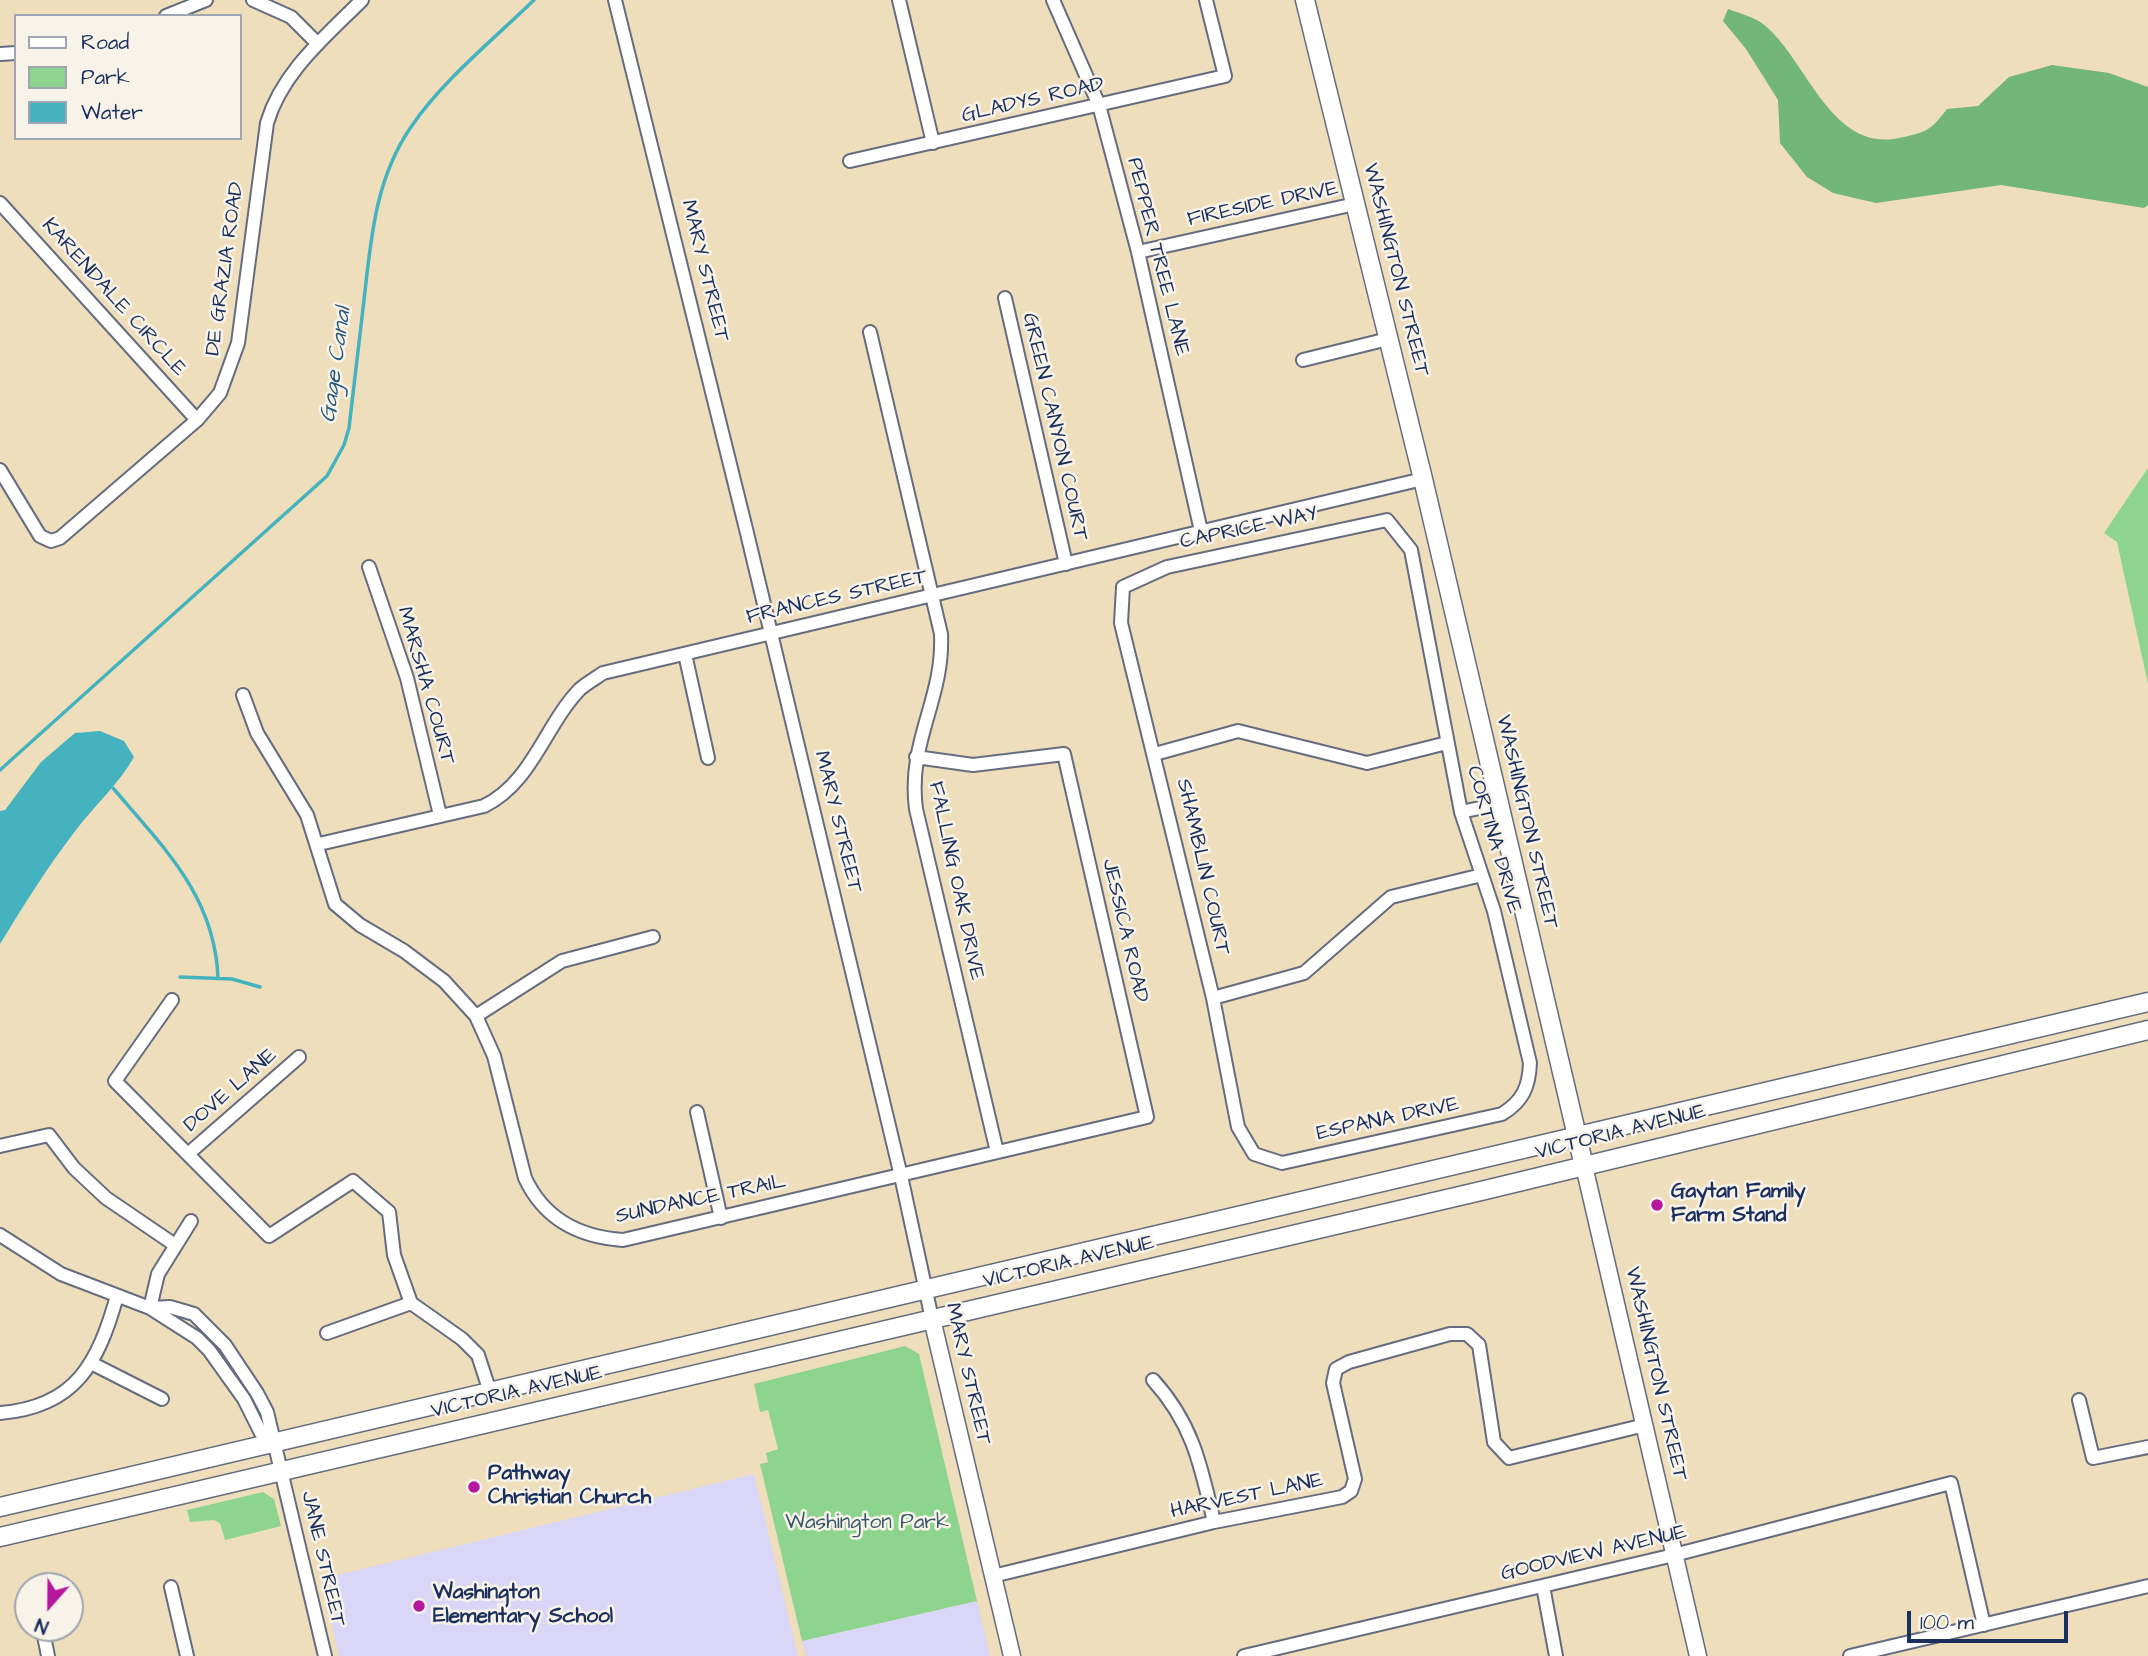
<!DOCTYPE html>
<style>
body{margin:0}
#map{position:relative;width:2148px;height:1656px;overflow:hidden;background:#efdebc;font-family:"Architects Daughter",sans-serif}
canvas{display:block}
.legend{position:absolute;left:14px;top:14px;width:228px;height:126px;box-sizing:border-box;background:#f7f3e8;border:2px solid #9fa5b1;margin:0;padding:9px 12px;list-style:none;font-size:21px;color:#1b2f5e}
.legend li{display:flex;align-items:center;gap:14px;height:35px}
.legend b{width:35px;border:2px solid #9fa5b1}
.north{position:absolute;left:14px;top:1572px;width:70px;height:70px;box-sizing:border-box;background:#f7f3e8;border:2px solid #9fa5b1;border-radius:50%;rotate:201deg;font-size:19px;font-weight:700;line-height:28px;text-align:center;color:#1b2f5e}
.north::after{content:'';display:block;margin:auto;width:24px;height:32px;background:#b5179e;clip-path:polygon(50% 0,100% 100%,50% 72%,0 100%)}
.scale{position:absolute;left:1907px;top:1611px;width:161px;height:32px;box-sizing:border-box;border:4px solid #1b2f5e;border-top:0;padding-left:9px;font-size:21px;line-height:24px;white-space:nowrap;color:#1b2f5e;-webkit-text-stroke:5px #f7f3e8;paint-order:stroke}
</style>
<div id="map">
<canvas width="2148" height="1656"></canvas>
<ul class="legend">
<li><b style="height:9px;background:#fff"></b>Road</li>
<li><b style="height:19px;background:#8dd48f"></b>Park</li>
<li><b style="height:19px;background:#44b3bf"></b>Water</li>
</ul>
<div class="north">N</div>
<div class="scale">100 m</div>
</div>
<script>
const c = document.querySelector('canvas').getContext('2d');
c.lineJoin = 'round';
function fill(path, color) { c.fillStyle = color; c.fill(path, 'evenodd'); }
function strokePath(path, color, width, dash) { c.strokeStyle = color; c.lineWidth = width; c.lineCap = dash ? 'butt' : 'round'; c.setLineDash(dash || []); c.stroke(path); }
function write(font, color, halo, rows, align = 'center') {
  c.font = font + ' "Architects Daughter",sans-serif'; c.lineWidth = 5; c.setLineDash([]); c.textBaseline = 'middle'; c.strokeStyle = halo; c.fillStyle = color; for (const [text, x, y, turn = 0] of rows) {
    c.save(); c.translate(x, y); c.rotate((+turn || 0) * Math.PI / 180); c.textAlign = isNaN(turn) ? turn : align; if (halo) c.strokeText(text, 0, 0); c.fillText(text, 0, 0); c.restore();
  }
}
const built = new Path2D(`
 M 754,1474 L 798,1656 L 339,1656 L 321,1579 Z
 M 977,1601 L 990,1656 L 806,1656 L 802,1641 Z`);
const green = new Path2D(`
 M 2148,468 L 2148,684 L 2117,542 L 2104,533 Z
 M 905,1346 L 919,1354 L 977,1601 L 802,1641 L 760,1464 L 768,1462 L 766,1453 L 778,1449 L 768,1410 L 760,1412 L 754,1384 Z
 M 263,1492 L 274,1499 L 281,1526 L 225,1540 L 220,1523 L 214,1520 L 190,1522 L 187,1510 Z`);
const forest = new Path2D(`
 M 1728,9 C 1739,13 1754,17 1763,24 C 1806,57 1830,153 1899,138 C 1927,132 1930,131 1947,109 L 1978,106 L 2009,77 L 2052,65 L 2109,73 L 2148,87 L 2148,205 L 2144,208 L 2001,185 L 1876,203 L 1833,193 L 1807,177 L 1780,143 L 1778,100 L 1746,49 L 1723,21 Z`);
const water = new Path2D(`
 M 100,731 L 124,741 L 134,757 C 118,785 95,805 76,830 C 48,866 24,905 0,944 L 0,811 L 5,810 L 41,762 L 75,733 Z`);
const stream = new Path2D(`
 M 0,770 L 327,476 L 344,445 L 349,428 C 354,385 359,343 364,300 C 371,239 375,179 411,127 C 442,81 494,39 534,0
 M 113,788 C 163,847 215,896 218,978
 M 180,977 L 232,979 L 260,987`);
const minor = new Path2D(`
 M 253,0 L 291,17 L 318,44
 M 615,0 L 746,529 L 901,1176 L 932,1319
 M 899,0 L 933,143
 M 1053,0 L 1099,105 L 1138,252 L 1201,531
 M 166,16 L 206,0
 M 0,54 L 16,53
 M 850,161 L 1225,76 L 1206,0
 M 0,203 L 197,420
 M 1138,252 L 1355,204
 M 1005,298 L 1066,564
 M 870,332 L 941,634 C 944,700 907,741 916,809 L 997,1152
 M 1303,360 L 1388,339
 M 0,470 L 40,536 L 51,541 L 60,538 L 197,420 L 220,393 L 238,343 L 267,123 C 282,72 326,36 362,0
 M 1387,520 L 1411,550 L 1461,812 L 1494,911 L 1530,1063 C 1529,1087 1523,1101 1502,1114 L 1282,1163 L 1254,1154 L 1238,1127 L 1213,998 L 1121,623 L 1123,587 L 1167,567 Z
 M 369,567 L 407,678 L 440,815
 M 685,654 L 708,758
 M 243,695 L 257,733 L 307,815 L 335,904 L 360,925 L 404,951 L 444,981 L 476,1016 L 494,1056 L 525,1178 C 544,1219 579,1237 623,1240 L 1147,1117 L 1064,754 L 973,765 L 916,757
 M 1155,754 L 1238,731 L 1367,763 L 1447,743
 M 1461,812 L 1498,804
 M 319,844 L 484,806 C 532,783 545,725 580,689 C 587,683 596,678 603,673 L 1423,479
 M 1213,998 L 1304,973 L 1391,897 L 1482,875
 M 172,1000 L 115,1081 L 269,1236 L 353,1181 L 389,1212 L 394,1255 L 411,1303 L 462,1339 L 478,1355 L 490,1392
 M 476,1016 L 562,961 L 653,937
 M 697,1112 L 721,1218
 M 0,1146 L 49,1135 L 74,1168 L 106,1198 L 175,1245
 M 188,1154 L 299,1057
 M 0,1235 L 61,1274 L 150,1308 L 170,1307 L 194,1314 L 225,1345 L 257,1393 L 267,1412 L 325,1656
 M 150,1308 L 197,1338 L 209,1350 L 244,1399 L 261,1433 L 273,1444
 M 150,1308 L 158,1274 L 191,1221
 M 327,1333 L 411,1303
 M 93,1364 L 162,1399
 M 1153,1380 C 1193,1424 1201,1466 1214,1522
 M 2079,1400 L 2093,1458 L 2148,1447
 M 0,1413 C 76,1407 98,1363 117,1296
 M 993,1576 L 1214,1522 L 1342,1497 L 1351,1491 L 1355,1479 L 1333,1383 L 1336,1369 L 1349,1362 L 1450,1334 L 1467,1334 L 1479,1345 L 1494,1442 L 1509,1458 L 1645,1425
 M 1543,1586 L 1556,1656
 M 171,1587 L 187,1656
 M 43,1631 L 48,1656
 M 1244,1656 L 1674,1555 L 1951,1483 L 1984,1625
 M 1850,1656 L 2148,1586`);
const tertiary = new Path2D(`
 M 1584,1166 L 1698,1656
 M 932,1319 L 1012,1656`);
const secondary = new Path2D(`
 M 1305,0 L 1423,479 L 1584,1166
 M 0,1507 L 2148,1002
 M 0,1537 L 1481,1191 L 2148,1030`);
const markers = [
 [1657,1205,7,"#b5179e"],
 [474,1487,7,"#b5179e"],
 [419,1606,7,"#b5179e"]
];
const streetNames = [
 ["GLADYS ROAD",1033,101,-13],
 ["FIRESIDE DRIVE",1263,205,-12],
 ["PEPPER TREE LANE",1157,257,76],
 ["DE GRAZIA ROAD",226,269,-82],
 ["WASHINGTON STREET",1395,270,76],
 ["MARY STREET",704,271,76],
 ["KARENDALE CIRCLE",113,298,48],
 ["GREEN CANYON COURT",1054,427,77],
 ["CAPRICE WAY",1249,529,-12],
 ["FRANCES STREET",837,598,-13],
 ["MARSHA COURT",425,686,74],
 ["MARY STREET",837,822,76],
 ["WASHINGTON STREET",1526,822,77],
 ["CORTINA DRIVE",1493,840,74],
 ["SHAMBLIN COURT",1202,867,77],
 ["FALLING OAK DRIVE",955,881,78],
 ["JESSICA ROAD",1124,931,77],
 ["DOVE LANE",231,1091,-41],
 ["ESPANA DRIVE",1388,1120,-12],
 ["VICTORIA AVENUE",1621,1133,-14],
 ["SUNDANCE TRAIL",701,1200,-12],
 ["VICTORIA AVENUE",1069,1263,-13],
 ["MARY STREET",967,1374,77],
 ["WASHINGTON STREET",1655,1374,77],
 ["VICTORIA AVENUE",517,1393,-13],
 ["HARVEST LANE",1247,1497,-12],
 ["GOODVIEW AVENUE",1594,1554,-13],
 ["JANE STREET",322,1559,77]
];
const poiNames = [
 ["Gaytan Family",1671,1193],
 ["Farm Stand",1671,1217],
 ["Pathway",488,1475],
 ["Christian Church",488,1499],
 ["Washington",433,1594],
 ["Elementary School",433,1618]
];
const parkNames = [
 ["Washington Park",867,1524]
];
const waterNames = [
 ["Gage Canal",337,365,-82]
];
fill(built, '#dad6f7');
fill(green, '#8dd48f');
fill(forest, '#72b67a');
fill(water, '#44b3bf');
strokePath(stream, '#44b3bf', 3.5);
strokePath(minor, '#656c7f', 16);
strokePath(tertiary, '#656c7f', 19);
strokePath(secondary, '#656c7f', 21);
strokePath(minor, '#fff', 12);
strokePath(tertiary, '#fff', 16);
strokePath(secondary, '#fff', 18);
for (const [x, y, r, color] of markers) { const dot = new Path2D(); dot.arc(x, y, r, 0, 2 * Math.PI); c.fillStyle = color; c.fill(dot); strokePath(dot, '#f7f3e8', 2.5); }
write('21px', '#1b2f5e', '#f7f3e8', streetNames);
write('bold 21px', '#1b2f5e', '#f7f3e8', poiNames, 'left');
write('21px', '#38586a', '#f7f3e8', parkNames);
write('italic 23px', '#27577b', '#f7f3e8', waterNames);
</script>
